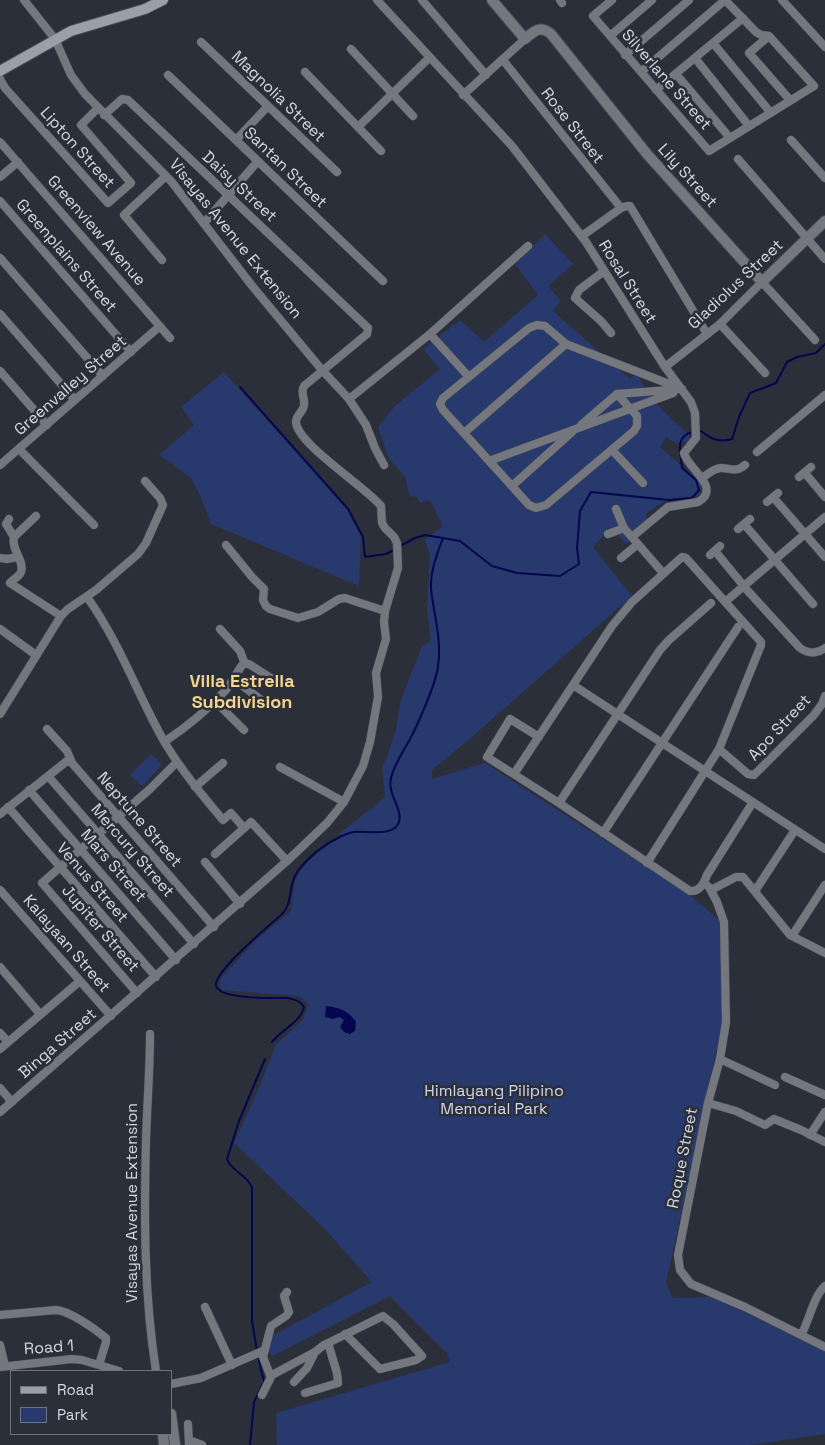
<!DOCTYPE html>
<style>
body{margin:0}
#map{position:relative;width:825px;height:1445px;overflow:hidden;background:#2b2f3a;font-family:"Space Grotesk",sans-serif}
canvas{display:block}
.legend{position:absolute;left:10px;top:1370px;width:162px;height:65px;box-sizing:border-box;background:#2b2f3a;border:1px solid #6f737c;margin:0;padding:6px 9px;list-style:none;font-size:15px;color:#d5d8e0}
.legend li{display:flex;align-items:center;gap:10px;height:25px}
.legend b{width:25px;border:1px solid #6f737c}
</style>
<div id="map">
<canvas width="825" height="1445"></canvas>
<ul class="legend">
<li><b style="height:6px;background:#9b9fa8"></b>Road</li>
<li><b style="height:14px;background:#283a6d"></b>Park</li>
</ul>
</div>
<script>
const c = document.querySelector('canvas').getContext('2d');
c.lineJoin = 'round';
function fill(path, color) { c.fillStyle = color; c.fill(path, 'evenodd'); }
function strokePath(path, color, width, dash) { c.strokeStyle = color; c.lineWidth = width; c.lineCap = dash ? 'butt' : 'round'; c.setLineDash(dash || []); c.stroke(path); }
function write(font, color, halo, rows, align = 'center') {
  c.font = font + ' "Space Grotesk",sans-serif'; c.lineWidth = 5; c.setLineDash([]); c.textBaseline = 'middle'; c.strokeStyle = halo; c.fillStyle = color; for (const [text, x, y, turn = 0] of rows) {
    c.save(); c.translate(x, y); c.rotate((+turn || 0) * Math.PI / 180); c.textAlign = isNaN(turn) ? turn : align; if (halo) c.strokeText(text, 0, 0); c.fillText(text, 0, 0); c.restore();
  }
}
const green = new Path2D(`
 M 545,234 L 573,264 L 548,286 L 561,301 L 553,311 L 630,379 L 638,373 C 642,392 674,423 690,435 L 688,442 L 676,443 L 666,437 L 660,447 L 699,481 L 701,489 L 699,495 C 693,498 689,496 683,497 C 669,498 657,505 646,514 L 647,519 L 626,544 L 612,527 L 593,547 L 632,596 L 473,736 L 432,770 L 432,779 L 485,763 L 691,896 L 719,920 L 724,1015 L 666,1283 L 673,1298 L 713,1297 L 825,1351 L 825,1434 L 750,1445 L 277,1445 L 276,1413 L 450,1362 L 447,1353 L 390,1296 L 272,1356 L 264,1340 L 372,1282 L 324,1228 L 234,1143 L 261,1083 L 276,1044 L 302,1021 L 306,1012 L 308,1004 L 304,999 L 298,996 L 222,990 L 219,985 L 222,977 L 258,938 L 291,911 C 293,901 292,889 296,879 C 301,865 327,844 340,839 L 338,835 L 385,797 L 382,766 L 386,759 L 395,733 L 401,700 L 422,646 L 431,641 L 427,609 L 430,555 L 425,540 L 443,526 L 431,502 L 425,500 L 421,503 L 417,497 L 409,496 L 406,478 L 389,459 L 378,427 L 395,406 L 440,369 L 423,349 L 460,320 L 484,342 L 538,295 L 515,264 Z
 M 224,372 L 347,509 L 361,537 L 359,586 L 211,524 L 200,495 L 191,478 L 159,455 L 194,425 L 181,407 Z
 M 151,754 L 162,765 L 142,786 L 130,775 Z`);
const water = new Path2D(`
 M 326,1006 C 338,1007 349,1011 356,1022 L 355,1031 L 350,1034 L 344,1032 L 340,1027 L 344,1020 L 339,1017 L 333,1019 L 325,1017 Z`);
const stream = new Path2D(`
 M 240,387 L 348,509 L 363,537 L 365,557 L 386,554 L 396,549
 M 697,431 L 701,431 C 711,439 719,443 732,439 L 739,417 L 750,393 L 776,383 L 787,362 L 797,357 L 816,353 L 825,344
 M 400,546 L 415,538 L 425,535 L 460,541 L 492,566 L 517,573 L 560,576 L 579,564 L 577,548 L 580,511 L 591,492 L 669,500 L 692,498 L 699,490 L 696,480 L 682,468 C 681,453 674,436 693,432
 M 272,1042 C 281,1030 301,1022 304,1007 C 300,1000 295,1000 288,998 C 275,998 220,1000 216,986 C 213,972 270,925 281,915 C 293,904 288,890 295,876 C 301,863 323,845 336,839 C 341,836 348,833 354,832 C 365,830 394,838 399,822 C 403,809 387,794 391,778 C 394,765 402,753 409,741 C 418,724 435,686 438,667 C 442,639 434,616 431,589 C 430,571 437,554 443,538
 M 257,1351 L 252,1321 L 252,1187 C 247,1175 231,1171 227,1159 L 239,1121 L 265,1059
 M 250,1445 L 254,1402 L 264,1382 L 258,1356`);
const minor = new Path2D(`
 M 24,0 L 55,39 L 71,75 L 85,94 L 171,181 L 253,287 L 322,370 L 349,399 L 366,425 L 375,448 L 384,465
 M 377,0 L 512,146 L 586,242 L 665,367 L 691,402 L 695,413 L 696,438 L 684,453 C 686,467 723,488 698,502 L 668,507 L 632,537
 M 422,0 L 486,75
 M 560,0 L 562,3
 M 612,0 L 593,16 L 709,151 L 814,86 L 769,36 L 761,35 L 756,32 L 725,0
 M 782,0 L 825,47
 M 610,36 L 652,0
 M 769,36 L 749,53 L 790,100
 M 201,42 L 337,172
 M 713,43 L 771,113
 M 351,49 L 413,116
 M 625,55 L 689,0
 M 695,58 L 749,126
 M 503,60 L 621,208
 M 305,72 L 381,151
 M 641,72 L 725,0
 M 676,74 L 730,138
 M 168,75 L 383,281
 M 0,79 L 5,88 L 108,203 L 131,183 L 81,125 L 98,108
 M 656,90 L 743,18
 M 463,95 L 525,39
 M 358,127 L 429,58
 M 236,140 L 268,106
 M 791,140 L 825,178
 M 0,142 L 170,338
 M 738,159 L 825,259
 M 0,177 L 18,162
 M 0,201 L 131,352
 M 204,223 L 258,161
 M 582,236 L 621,208 L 627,206 L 630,206 L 707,334
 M 0,258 L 103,376
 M 162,260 L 124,215 L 166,176
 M 604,271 L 579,290 L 575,298 L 601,321 L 611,333
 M 0,314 L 75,400
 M 720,324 L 765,373
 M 537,325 L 545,326 L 566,344 L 682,389 L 617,394 L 637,416 L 637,426 L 634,431 L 546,505 L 536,508 L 529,505 L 443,410 L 440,404 L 443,398 L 529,328 Z
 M 430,334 L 469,377
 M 665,367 L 720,324 L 762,282 L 815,340
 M 0,371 L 47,425
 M 349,399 L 430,334 L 528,246
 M 581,425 L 617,394
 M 464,433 L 566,344
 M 19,449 L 94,525
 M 612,450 L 643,483
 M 757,452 L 825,395
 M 489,461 L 673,393
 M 0,465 L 160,326
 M 805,473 L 825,497
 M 799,477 L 811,467
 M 702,478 C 708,474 714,468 721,468 C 731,468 736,473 745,465
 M 512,486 L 572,432
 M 773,497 L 825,557
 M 767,502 L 778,493
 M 616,509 L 624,528 L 663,573
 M 36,516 L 14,537 C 11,550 25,561 21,572 C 19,577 13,579 10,583 L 61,616
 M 9,519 L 6,524 L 14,537
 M 744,524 L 813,604
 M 738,529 L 750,519
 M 608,534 L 624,528
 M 226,545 L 252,577 L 264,589 L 263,600 L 266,606 L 270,609 L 298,618 L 318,612 L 339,599 L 345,598 L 385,611
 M 715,551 L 747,590 L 800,648 C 809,654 816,654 825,648
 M 710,555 L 720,546
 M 0,558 L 7,559 L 18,557
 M 621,558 L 638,544
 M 87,597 C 120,643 137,694 165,743 C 182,771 202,795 223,820 L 231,813 L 244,828
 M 725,602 L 825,517
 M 0,629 L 36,655
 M 220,629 L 240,651 L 245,664
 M 234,679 L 265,703
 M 573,685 L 825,849
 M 215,701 L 244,730
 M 0,714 L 61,616 L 68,609 L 96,590 L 138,554 L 146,543 L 163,505 L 160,498 L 145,481
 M 47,729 L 67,751 L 72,763 L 214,927
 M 539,737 L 510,719 L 487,757 L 559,803 L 690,891 C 700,892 704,883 707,875 L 753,802
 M 164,741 L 167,740 C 188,726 208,709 225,691 C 232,683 236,673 243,664 L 249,664 L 277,682
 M 719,749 L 748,774 L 754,775 L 814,715 L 822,704 L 825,696
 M 280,767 L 344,802
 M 514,774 L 612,626 L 632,602 L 682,557 L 686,558 L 761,642 L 761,645 L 719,749 L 647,863
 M 48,776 L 194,944
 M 195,787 L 223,763
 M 29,790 L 176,960
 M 559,803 L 660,650 L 669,640 L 711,603
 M 8,807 L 156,977
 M 0,814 L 67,761 L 72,763
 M 603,833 L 738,627
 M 215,854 L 251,822 L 287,861
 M 205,862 L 240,904
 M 704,883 L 709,887 L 717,902 L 724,922 L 726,1022 L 720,1059 L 708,1103 L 678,1255 L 680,1270 L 691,1284 L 745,1307 L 825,1347
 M 0,890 L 111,1016
 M 711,890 L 736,877 L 743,877 L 790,935 L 825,953
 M 755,891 L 795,830
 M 792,936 L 825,885
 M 0,967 L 40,1014
 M 137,993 L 42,883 L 150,789 L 177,762
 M 0,1033 L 8,1042
 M 150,1034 C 150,1070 147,1105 146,1140 C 144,1218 144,1295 156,1371
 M 0,1049 L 80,981
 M 720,1059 L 775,1085
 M 785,1077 L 825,1095
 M 0,1088 L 12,1102
 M 708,1103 L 736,1111 L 765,1125 L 774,1119 L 801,1130 L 825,1142
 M 0,1112 L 287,861 L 327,823 L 344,802 L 363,766 L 370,742 L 378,697 L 376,673 L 386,639 L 384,622 L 385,611 L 398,568 L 397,543 L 394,537 L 385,528 L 382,523 L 381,506 C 366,487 297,444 296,422 C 296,415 304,411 304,405 C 305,397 300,393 304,386 L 367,334 L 368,328 L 128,100 L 122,99 L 104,115
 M 810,1135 L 825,1112
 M 287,1292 L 284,1296 L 289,1312 L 286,1316 L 271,1326 L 263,1357 L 270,1375 L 272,1375 L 315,1352 L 324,1345 L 383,1316 L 393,1324 L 422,1356 L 416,1360 L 380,1369 L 345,1334
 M 205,1307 L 232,1365
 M 0,1315 L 56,1310 C 70,1311 95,1329 106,1338 L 106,1342 L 99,1365
 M 801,1335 C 810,1319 813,1297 825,1286
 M 0,1345 L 5,1366
 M 0,1367 L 72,1359 L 82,1360 L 119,1371
 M 294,1382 L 307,1368 L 315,1352
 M 171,1384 L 201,1378 L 265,1350
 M 305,1393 L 338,1383 L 337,1373 L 328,1343
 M 262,1395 L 272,1375
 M 188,1424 L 189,1445
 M 189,1440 L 202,1445`);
const tertiary = new Path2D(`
 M 492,0 L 525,39 C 534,31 540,25 551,34 L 647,154 L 762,282 L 825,221
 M 171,1414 L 175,1445
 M 163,1434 L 164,1445`);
const secondary = new Path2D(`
 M 0,71 L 71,31 L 145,9 L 163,0`);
const streetNames = [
 ["Silverlane Street",666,80,49],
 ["Magnolia Street",278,97,44],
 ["Rose Street",572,126,52],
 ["Lipton Street",77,148,48],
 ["Santan Street",285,168,44],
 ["Lily Street",687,176,48],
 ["Daisy Street",239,187,43],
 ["Greenview Avenue",96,231,49],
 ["Visayas Avenue Extension",235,239,51],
 ["Greenplains Street",66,256,49],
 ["Rosal Street",627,282,58],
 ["Gladiolus Street",736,285,-43],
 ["Greenvalley Street",71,386,-41],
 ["Apo Street",780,728,-47],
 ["Neptune Street",139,820,49],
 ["Mercury Street",132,851,49],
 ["Mars Street",113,866,49],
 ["Venus Street",92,883,49],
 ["Jupiter Street",100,929,49],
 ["Kalayaan Street",66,944,49],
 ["Binga Street",58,1044,-41],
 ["Roque Street",683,1158,-79],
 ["Visayas Avenue Extension",133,1203,-90],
 ["Road 1",49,1348,-4]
];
const parkNames = [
 ["Himlayang Pilipino",494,1092],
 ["Memorial Park",494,1110]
];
const neighbourhoodNames = [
 ["Villa Estrella",242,682],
 ["Subdivision",242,703]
];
fill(green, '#283a6d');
fill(water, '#04064f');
strokePath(stream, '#04064f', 2);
strokePath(minor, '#464a55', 9);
strokePath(tertiary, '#464a55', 12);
strokePath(secondary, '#464a55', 12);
strokePath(minor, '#74777d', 8);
strokePath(tertiary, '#74777d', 10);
strokePath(secondary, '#9b9fa8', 10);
write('16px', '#d5d8e0', '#2b2f3a', streetNames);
write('16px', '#ced7ec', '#2b2f3a', parkNames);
write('bold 18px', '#f5d58a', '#2b2f3a', neighbourhoodNames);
</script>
